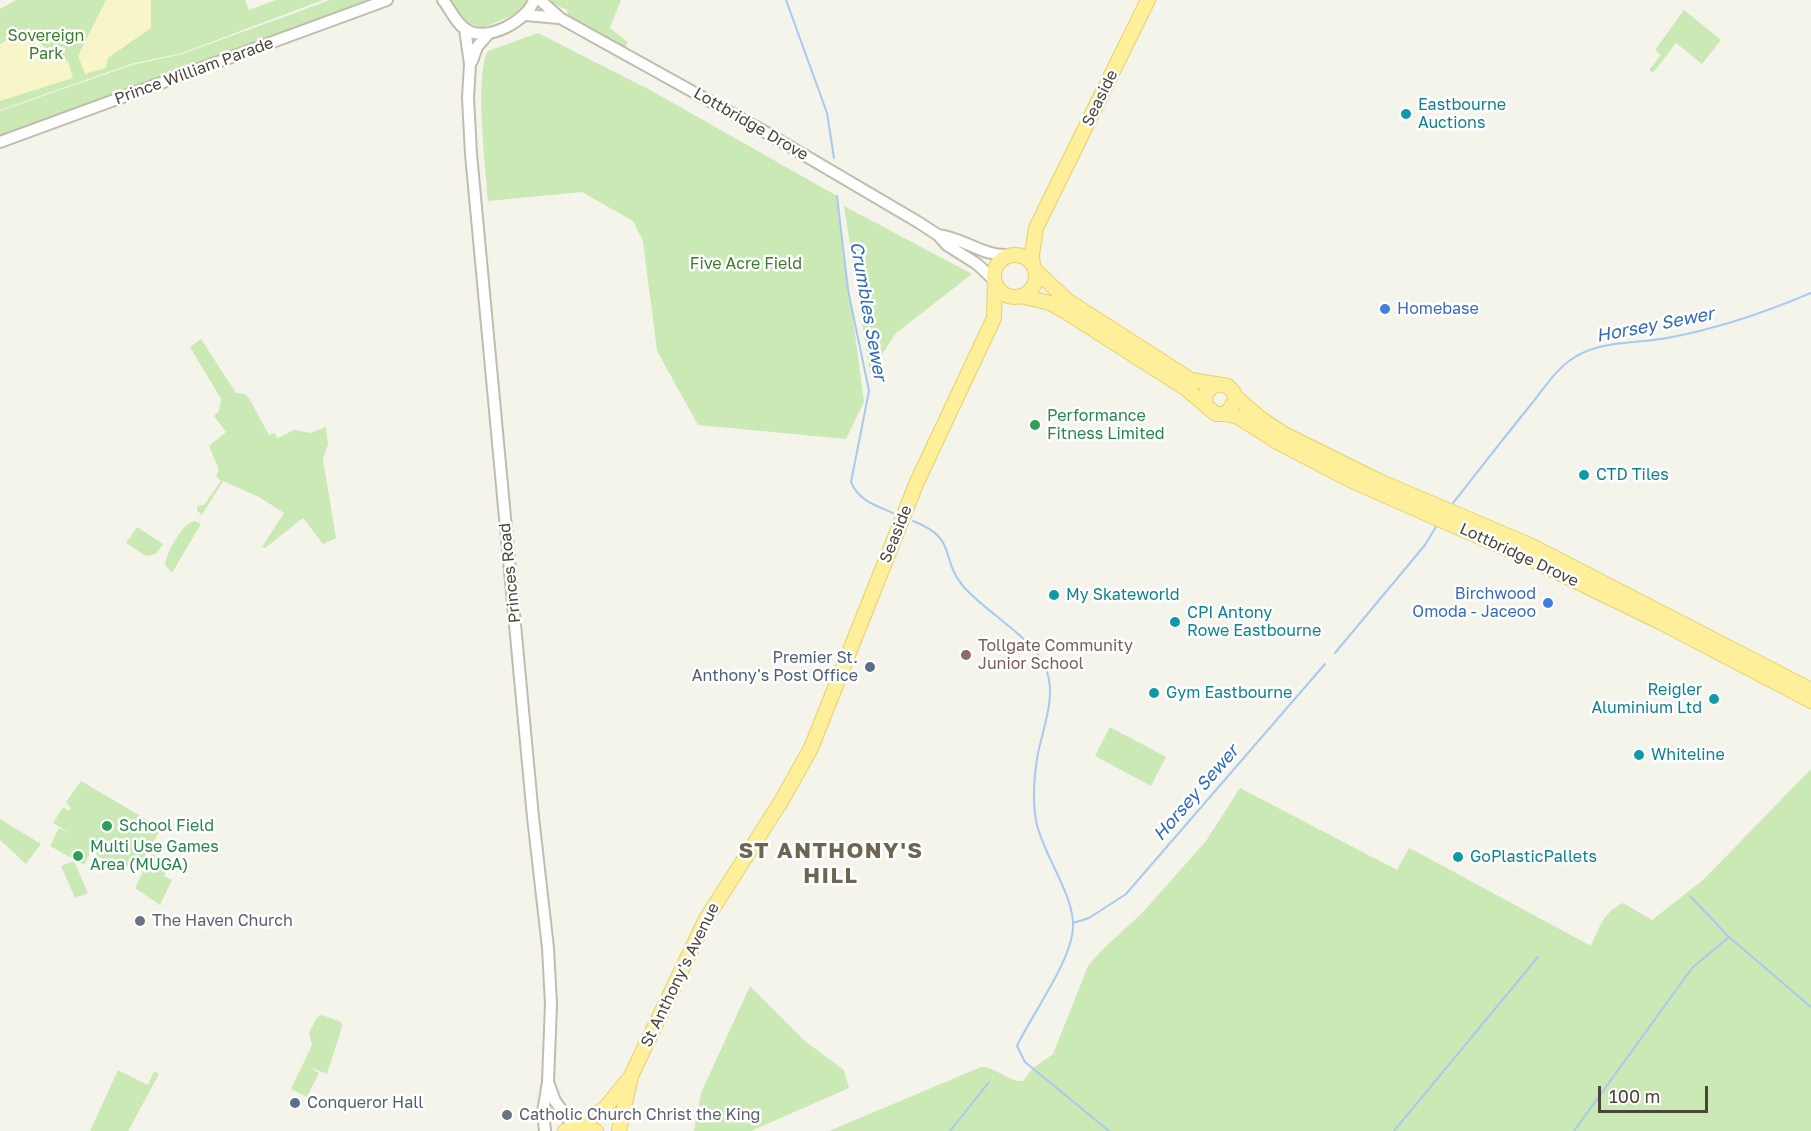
<!DOCTYPE html>
<style>
body{margin:0}
#map{position:relative;width:1811px;height:1131px;overflow:hidden;background:#f5f4eb;font-family:"Golos Text",sans-serif}
canvas{display:block}
.scale{position:absolute;left:1598px;top:1086px;width:110px;height:27px;box-sizing:border-box;border:3px solid #4a4538;border-top:0;padding-left:8px;font-size:18px;line-height:21px;white-space:nowrap;color:#4a4538;-webkit-text-stroke:4px #fff;paint-order:stroke}
</style>
<div id="map">
<canvas width="1811" height="1131"></canvas>
<div class="scale">100 m</div>
</div>
<script>
const c = document.querySelector('canvas').getContext('2d');
c.lineJoin = 'round';
function fill(path, color) { c.fillStyle = color; c.fill(path, 'evenodd'); }
function strokePath(path, color, width, dash) { c.strokeStyle = color; c.lineWidth = width; c.lineCap = dash ? 'butt' : 'round'; c.setLineDash(dash || []); c.stroke(path); }
function write(font, color, halo, rows, align = 'center') {
  c.font = font + ' "Golos Text",sans-serif'; c.lineWidth = 5; c.setLineDash([]); c.textBaseline = 'middle'; c.strokeStyle = halo; c.fillStyle = color; for (const [text, x, y, turn = 0] of rows) {
    c.save(); c.translate(x, y); c.rotate((+turn || 0) * Math.PI / 180); c.textAlign = isNaN(turn) ? turn : align; if (halo) c.strokeText(text, 0, 0); c.fillText(text, 0, 0); c.restore();
  }
}
const green = new Path2D(`
 M 16,0 L 245,0 L 249,10 L 276,0 L 323,0 L 182,53 L 131,64 L 0,110 L 0,9 Z
 M 330,0 L 375,0 L 0,137 L 0,111 L 132,65 L 182,54 Z
 M 449,0 L 530,0 L 525,10 L 482,28 L 464,22 Z
 M 552,0 L 621,0 L 610,28 L 628,42 L 624,50 L 568,15 L 567,10 L 552,3 Z
 M 1684,10 L 1721,40 L 1702,64 L 1676,43 L 1653,73 L 1649,70 L 1661,55 L 1655,50 Z
 M 538,33 L 652,91 L 837,196 L 864,402 L 846,439 L 698,425 L 657,351 L 643,241 L 633,221 L 582,192 L 488,201 C 486,169 474,76 488,51 Z
 M 844,206 L 972,274 L 895,334 L 870,374 Z
 M 201,339 L 236,393 L 245,394 L 249,398 L 269,435 L 274,433 L 278,438 L 294,430 L 311,433 L 326,427 L 328,444 L 323,459 L 336,538 L 323,544 L 303,518 L 265,548 L 262,547 L 284,513 L 259,497 L 223,481 L 202,515 L 197,511 L 197,506 L 204,505 L 221,481 L 216,476 L 219,470 L 209,446 L 226,432 L 214,416 L 219,411 L 221,399 L 190,347 Z
 M 195,521 L 201,524 L 172,573 L 165,565 C 166,553 183,522 195,521 Z
 M 137,527 L 163,544 L 156,554 L 146,556 L 126,543 Z
 M 1110,727 L 1166,757 L 1151,786 L 1095,756 Z
 M 1811,769 L 1811,1131 L 829,1131 L 981,1067 C 997,1067 1007,1082 1023,1081 L 1033,1068 L 1053,1054 L 1088,966 L 1102,950 L 1143,912 L 1206,841 L 1240,788 L 1397,870 L 1409,848 L 1415,851 L 1591,946 C 1599,928 1604,911 1623,903 L 1652,920 L 1704,879 Z
 M 81,781 L 161,828 L 137,872 L 126,866 L 122,872 L 120,866 L 98,857 L 93,847 L 84,865 L 50,846 L 59,828 L 71,834 L 53,823 L 63,807 L 69,811 L 71,808 L 66,802 Z
 M 0,819 L 41,844 L 26,864 L 0,840 Z
 M 151,854 L 161,858 L 161,861 L 167,868 L 164,876 L 172,880 L 160,905 L 135,888 Z
 M 74,861 L 88,893 L 75,898 L 61,866 Z
 M 750,986 L 806,1042 L 844,1070 L 849,1088 L 751,1131 L 694,1131 L 701,1093 Z
 M 322,1015 L 341,1022 L 342,1027 L 327,1074 L 309,1067 L 319,1073 L 307,1097 L 291,1089 L 312,1045 L 309,1033 L 317,1017 Z
 M 118,1070 L 148,1085 L 154,1071 L 159,1074 L 128,1131 L 90,1131 Z`);
const sand = new Path2D(`
 M 106,0 L 151,0 L 151,28 L 108,58 L 106,68 L 85,74 L 78,56 Z
 M 29,28 L 53,59 L 68,61 L 73,78 L 0,101 L 0,44 Z`);
const stream = new Path2D(`
 M 786,0 L 827,113 L 834,158
 M 837,196 L 848,290 L 869,391 L 851,482 C 859,501 875,505 893,513
 M 1453,503 C 1480,469 1506,435 1533,402 C 1544,388 1555,371 1569,361 C 1596,340 1635,344 1667,338 C 1717,329 1764,313 1811,293
 M 913,521 C 959,539 939,557 963,586 C 983,610 1031,637 1044,664 C 1058,693 1044,724 1038,753 C 1034,776 1032,798 1036,821 C 1042,852 1072,892 1073,923 C 1075,957 1031,1015 1017,1046 L 1025,1062 L 1109,1131
 M 1335,653 L 1425,545 L 1437,525
 M 1690,896 L 1729,937 L 1811,1007
 M 1073,923 L 1089,918 L 1126,894 L 1325,664
 M 950,1131 L 989,1082
 M 1394,1131 L 1538,957
 M 1574,1131 L 1692,968 L 1729,937`);
const tertiary = new Path2D(`
 M 443,0 C 450,9 457,25 467,30 C 487,43 528,20 534,0
 M 540,0 L 560,18 L 760,129 L 918,222 L 938,235 L 947,245 L 977,264 L 994,280
 M 526,15 L 559,18
 M 465,29 L 470,64 L 468,98 L 471,154 L 533,817 L 548,948 L 551,1004 L 548,1082 L 543,1112 L 545,1131
 M 472,61 L 477,47 L 489,33
 M 0,142 L 387,0
 M 938,235 C 964,238 982,256 1008,255
 M 548,1082 L 555,1101 L 574,1127`);
const primary = new Path2D(`
 M994 276a21 21 0 1 1 42 0a21 21 0 1 1-42 0Z
 M 1033,265 L 1032,255 L 1036,228 L 1148,0
 M 1035,270 L 1068,301 L 1191,380 L 1228,386 L 1234,393 L 1235,401 L 1226,414 L 1216,414 L 1205,405 L 1206,393 L 1215,384
 M 1021,296 L 1050,303 L 1066,312 L 1185,388 L 1205,405
 M 1235,396 L 1260,418 L 1284,434 L 1379,481 L 1532,546 L 1811,690
 M 1226,414 L 1238,417 L 1279,443 L 1352,481 L 1534,561 L 1662,623 L 1811,701
 M 579,1127 L 605,1108 L 628,1080
 M 565,1131 L 579,1127 L 596,1131
 M 619,1131 L 631,1076 L 706,919 L 782,800 L 811,748 L 917,482 L 994,318 L 995,284`);
const markers = [
 [1406,114,6,"#0f9aa8"],
 [1385,309,6,"#3f7fe0"],
 [1035,425,6,"#2e9e5b"],
 [1584,475,6,"#0f9aa8"],
 [1054,595,6,"#0f9aa8"],
 [1548,603,6,"#3f7fe0"],
 [1175,622,6,"#0f9aa8"],
 [966,655,6,"#8d6e63"],
 [870,667,6,"#5c6f8a"],
 [1154,693,6,"#0f9aa8"],
 [1714,699,6,"#0f9aa8"],
 [1639,755,6,"#0f9aa8"],
 [107,826,6,"#2e9e5b"],
 [78,856,6,"#2e9e5b"],
 [1458,857,6,"#0f9aa8"],
 [140,921,6,"#6b7280"],
 [295,1103,6,"#5c6f8a"],
 [507,1115,6,"#6b7280"]
];
const parkNames = [
 ["Sovereign",46,36],
 ["Park",46,54],
 ["Five Acre Field",746,264]
];
const streetNames = [
 ["Prince William Parade",194,71,-20],
 ["Seaside",1100,98,-64],
 ["Lottbridge Drove",751,124,30],
 ["Seaside",896,534,-68],
 ["Lottbridge Drove",1519,555,25],
 ["Princes Road",510,573,-96],
 ["St Anthony's Avenue",680,975,-64]
];
const cultureNames = [
 ["Eastbourne",1418,105],
 ["Auctions",1418,123],
 ["CTD Tiles",1596,475],
 ["My Skateworld",1066,595],
 ["CPI Antony",1187,613],
 ["Rowe Eastbourne",1187,631],
 ["Reigler",1702,690,"right"],
 ["Aluminium Ltd",1702,708,"right"],
 ["Gym Eastbourne",1166,693],
 ["Whiteline",1651,755],
 ["GoPlasticPallets",1470,857]
];
const shopNames = [
 ["Homebase",1397,309],
 ["Birchwood",1536,594,"right"],
 ["Omoda - Jaceoo",1536,612,"right"]
];
const leisureNames = [
 ["Performance",1047,416],
 ["Fitness Limited",1047,434],
 ["School Field",119,826],
 ["Multi Use Games",90,847],
 ["Area (MUGA)",90,865]
];
const educationNames = [
 ["Tollgate Community",978,646],
 ["Junior School",978,664]
];
const serviceNames = [
 ["Premier St.",858,658],
 ["Anthony's Post Office",858,676],
 ["Conqueror Hall",307,1103,"left"]
];
const worshipNames = [
 ["The Haven Church",152,921],
 ["Catholic Church Christ the King",519,1115]
];
const waterNames = [
 ["Crumbles Sewer",868,311,80],
 ["Horsey Sewer",1655,325,-11],
 ["Horsey Sewer",1196,793,-49]
];
const districtNames = [
 ["ST ANTHONY'S",831,851],
 ["HILL",831,876]
];
fill(green, '#cae9b4');
fill(sand, '#f8f5c8');
strokePath(stream, '#a8c9f1', 2);
strokePath(tertiary, '#c1bdad', 14);
strokePath(primary, '#e4d16a', 16);
strokePath(tertiary, '#fff', 10);
strokePath(primary, '#fef09b', 14);
for (const [x, y, r, color] of markers) { const dot = new Path2D(); dot.arc(x, y, r, 0, 2 * Math.PI); c.fillStyle = color; c.fill(dot); strokePath(dot, '#fff', 2); }
write('16px', '#3e7c2b', '#fff', parkNames);
write('16px', '#4a4538', '#fff', streetNames);
write('16px', '#0d838f', '#fff', cultureNames, 'left');
write('16px', '#366cbe', '#fff', shopNames, 'left');
write('16px', '#27864d', '#fff', leisureNames, 'left');
write('16px', '#785e54', '#fff', educationNames, 'left');
write('16px', '#4e5e75', '#fff', serviceNames, 'right');
write('16px', '#5b616d', '#fff', worshipNames, 'left');
write('italic 18px', '#316bb7', '#fff', waterNames);
c.letterSpacing = '1.5px';
write('bold 22px', '#6c6550', '#fff', districtNames);
c.letterSpacing = '0px';
</script>
